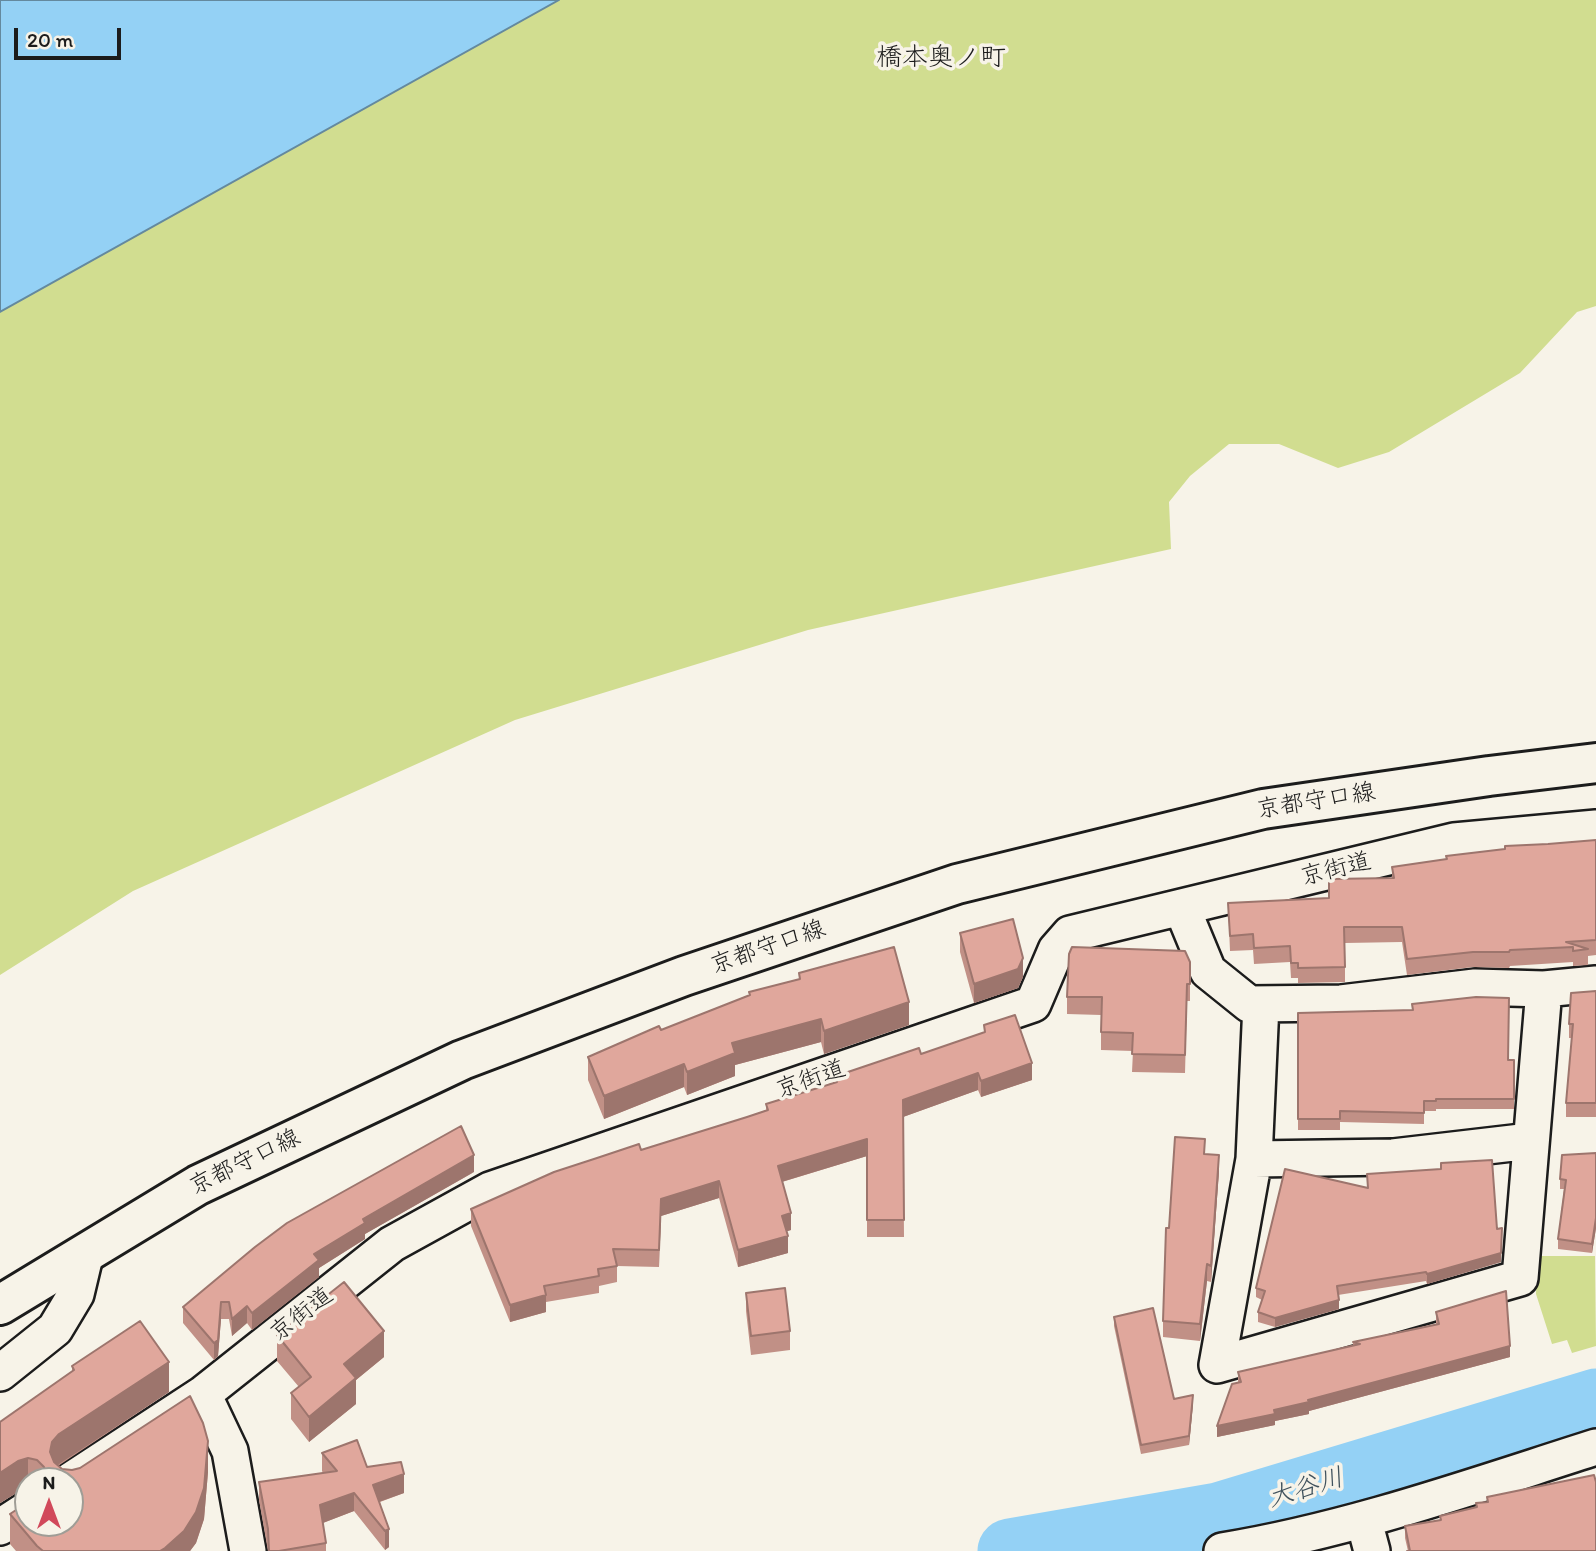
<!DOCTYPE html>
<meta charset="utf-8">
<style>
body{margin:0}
#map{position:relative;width:1596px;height:1551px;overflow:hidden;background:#f7f3e8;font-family:Itim,sans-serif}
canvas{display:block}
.north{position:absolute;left:14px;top:1467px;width:70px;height:70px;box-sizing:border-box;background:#f7f3e8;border:2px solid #9f9d96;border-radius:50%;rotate:0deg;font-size:19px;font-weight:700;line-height:28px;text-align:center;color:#1c1c1c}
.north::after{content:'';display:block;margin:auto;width:24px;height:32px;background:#d1495b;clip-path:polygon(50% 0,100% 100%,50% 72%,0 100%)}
.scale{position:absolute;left:14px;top:28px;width:107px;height:32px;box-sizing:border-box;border:4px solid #1c1c1c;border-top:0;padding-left:9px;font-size:21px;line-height:24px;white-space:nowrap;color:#1c1c1c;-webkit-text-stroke:5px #f7f3e8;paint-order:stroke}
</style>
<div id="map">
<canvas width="1596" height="1551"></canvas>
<div class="north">N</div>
<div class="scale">20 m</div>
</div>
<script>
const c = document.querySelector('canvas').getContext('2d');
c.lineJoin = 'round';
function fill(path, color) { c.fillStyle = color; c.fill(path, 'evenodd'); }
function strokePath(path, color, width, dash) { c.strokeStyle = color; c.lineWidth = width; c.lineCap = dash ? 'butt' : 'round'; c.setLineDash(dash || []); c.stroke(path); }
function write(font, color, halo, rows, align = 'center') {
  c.font = font + ' Itim,"Klee One",sans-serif'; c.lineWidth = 7; c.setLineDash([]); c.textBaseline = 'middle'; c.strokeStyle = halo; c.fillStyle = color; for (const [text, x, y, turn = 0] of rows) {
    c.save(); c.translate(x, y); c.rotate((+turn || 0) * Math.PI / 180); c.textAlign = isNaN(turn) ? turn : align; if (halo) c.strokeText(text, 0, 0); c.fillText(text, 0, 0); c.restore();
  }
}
const green = new Path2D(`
 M 559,0 L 1596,0 L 1596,306 L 1577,312 L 1520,373 L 1389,452 L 1338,468 L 1279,444 L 1229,444 L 1190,476 L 1169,502 L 1171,549 L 808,630 L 515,720 L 133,891 L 0,975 L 0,312 Z
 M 1537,1256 L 1595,1256 L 1596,1346 L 1572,1353 L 1567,1340 L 1552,1344 L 1536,1294 Z`);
const water = new Path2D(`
 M 0,0 L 559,0 L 0,312 Z`);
const river = new Path2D(`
 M 1010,1551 L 1218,1515 L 1596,1401`);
const street = new Path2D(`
 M 1182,908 L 1208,971 L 1249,1004 L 1341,1003 L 1475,987 L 1544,989 L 1596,984
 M 1261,1004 L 1254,1159 L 1217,1365 L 1520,1278 L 1544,989
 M 1254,1159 L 1393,1157 L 1530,1141
 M 0,1373 L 55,1329 L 76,1294 L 86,1252
 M 203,1394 L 230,1451 L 248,1551
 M 70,1481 L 203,1394 L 392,1244 L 490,1190 L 1033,1004 L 1056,950 L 1070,934 L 1454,841 L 1596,828
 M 1364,1521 L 1372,1551
 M 0,1527 L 28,1509
 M 1222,1551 C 1350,1530 1473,1486 1596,1447`);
const primary = new Path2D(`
 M 0,1305 L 198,1185 L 462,1060 L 684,976 L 957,884 L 1263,809 L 1489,776 L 1596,763`);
const wall = new Path2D(`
 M 1596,840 L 1596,955 L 1588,956 L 1588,965 L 1573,966 L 1573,962 L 1510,966 L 1509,968 L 1473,967 L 1407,975 L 1402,942 L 1345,943 L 1345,982 L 1298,983 L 1298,978 L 1291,978 L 1290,962 L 1254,964 L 1253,950 L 1230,951 L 1228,903 L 1329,898 L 1392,878 L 1392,867 L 1548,844 Z
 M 960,933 L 1023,977 L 1018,988 L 974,1003 L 960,952 Z
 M 1190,962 L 1190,1001 L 1187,1001 L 1185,1073 L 1132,1072 L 1133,1051 L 1101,1050 L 1101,1015 L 1067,1014 L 1067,997 Z
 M 799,973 L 909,1025 L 824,1054 L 821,1042 L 735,1065 L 735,1076 L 687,1095 L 684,1087 L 604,1119 L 588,1080 L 588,1057 L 661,1030 L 749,995 L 749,992 L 799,979 Z
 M 1596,991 L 1596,1117 L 1566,1117 L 1566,1103 L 1572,1038 L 1569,1038 L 1569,1024 Z
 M 1412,1004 L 1508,1060 L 1514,1060 L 1514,1109 L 1436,1109 L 1436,1111 L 1424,1111 L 1424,1124 L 1340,1122 L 1340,1130 L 1298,1130 L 1298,1013 L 1412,1010 Z
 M 984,1025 L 1032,1080 L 981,1097 L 978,1090 L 903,1117 L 904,1237 L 867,1237 L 867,1156 L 782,1182 L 791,1230 L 786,1231 L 788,1253 L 738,1267 L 719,1198 L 661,1216 L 659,1267 L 617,1266 L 617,1282 L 599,1286 L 599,1293 L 546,1302 L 546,1312 L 510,1322 L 471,1226 L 471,1209 L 641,1150 L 747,1117 L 766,1110 L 766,1104 L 836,1082 L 836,1076 L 921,1054 L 984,1032 Z
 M 1596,1153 L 1596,1228 L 1592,1253 L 1558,1249 L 1558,1239 L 1564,1189 L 1560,1189 L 1560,1179 Z
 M 1205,1154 L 1219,1171 L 1211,1282 L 1207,1281 L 1200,1341 L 1163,1337 L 1163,1321 L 1169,1228 Z
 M 474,1172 L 365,1234 L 365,1239 L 319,1268 L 319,1277 L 252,1330 L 247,1323 L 232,1336 L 229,1319 L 221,1319 L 218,1356 L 214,1360 L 183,1323 L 183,1307 Z
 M 1367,1174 L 1497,1229 L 1501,1262 L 1427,1284 L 1426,1281 L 1338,1295 L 1339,1309 L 1275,1327 L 1258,1322 L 1258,1312 L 1262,1300 L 1256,1297 L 1256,1288 L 1367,1188 Z
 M 746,1293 L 790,1331 L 790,1350 L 751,1355 L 746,1311 Z
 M 1436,1312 L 1510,1357 L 1309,1411 L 1309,1414 L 1275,1421 L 1275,1425 L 1217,1437 L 1238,1382 L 1238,1372 L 1353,1346 L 1353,1342 L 1436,1324 Z
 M 1114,1317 L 1174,1399 L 1193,1404 L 1189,1445 L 1141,1454 L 1114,1326 Z
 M 277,1335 L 384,1357 L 356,1380 L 356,1404 L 309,1442 L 291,1419 L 291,1393 L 299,1387 L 277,1361 Z
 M 72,1366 L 169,1392 L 58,1466 L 62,1469 L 72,1470 L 208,1472 L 204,1519 L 196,1543 L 190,1551 L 16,1551 L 10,1544 L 10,1514 L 70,1481 L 28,1481 L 28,1489 L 18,1492 L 0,1503 L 0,1422 L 72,1371 Z
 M 322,1453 L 367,1467 L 404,1493 L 380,1502 L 389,1547 L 385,1550 L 354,1511 L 323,1523 L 326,1543 L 326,1551 L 268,1551 L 259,1500 L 259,1482 L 323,1473 L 322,1471 Z
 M 1487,1497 L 1596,1551 L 1408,1551 L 1405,1538 L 1405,1526 L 1440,1520 L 1440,1516 L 1476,1507 L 1476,1503 L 1487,1502 Z`);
const shadedWall = new Path2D(`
 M 1023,958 L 1023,977 L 1018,988 L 974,1003 L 974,984 Z
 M 909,1002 L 909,1025 L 824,1054 L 824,1031 Z
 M 821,1019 L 821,1042 L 735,1065 L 735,1076 L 687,1095 L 687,1072 L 732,1043 Z
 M 1032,1063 L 1032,1080 L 981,1097 L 981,1081 Z
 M 684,1064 L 684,1087 L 604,1119 L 604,1096 Z
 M 978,1073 L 978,1090 L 903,1117 L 903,1100 Z
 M 867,1139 L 867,1156 L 778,1183 L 778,1166 Z
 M 474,1155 L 474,1172 L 365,1234 L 365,1239 L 319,1268 L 319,1277 L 252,1330 L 252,1313 L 314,1254 L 363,1219 Z
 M 1219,1155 L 1219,1171 L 1211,1282 L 1211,1266 Z
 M 719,1181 L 719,1198 L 661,1216 L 659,1267 L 661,1199 Z
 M 791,1213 L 791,1230 L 782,1233 L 782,1216 Z
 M 1596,1218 L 1596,1228 L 1592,1253 L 1592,1244 Z
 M 1502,1228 L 1501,1262 L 1427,1284 L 1427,1274 Z
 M 788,1236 L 788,1253 L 738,1267 L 738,1250 Z
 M 1207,1264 L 1207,1281 L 1200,1341 L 1200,1324 Z
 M 546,1295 L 546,1312 L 510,1322 L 510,1305 Z
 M 1339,1300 L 1339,1309 L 1275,1327 L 1275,1318 Z
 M 221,1302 L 221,1319 L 218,1356 L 214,1360 L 214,1343 Z
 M 247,1306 L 247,1323 L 232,1336 L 232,1319 Z
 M 384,1331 L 384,1357 L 356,1380 L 356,1404 L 309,1442 L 309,1417 L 344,1364 Z
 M 1510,1346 L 1510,1357 L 1309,1411 L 1309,1414 L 1275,1421 L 1275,1425 L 1217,1437 L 1217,1426 L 1308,1400 Z
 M 169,1362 L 169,1392 L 59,1464 L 52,1473 L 50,1452 L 52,1442 L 59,1434 Z
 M 1193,1395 L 1193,1404 L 1189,1445 L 1189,1436 Z
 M 208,1441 L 208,1472 L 204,1519 L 196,1543 L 190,1551 L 160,1551 Z
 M 28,1458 L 28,1489 L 18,1492 L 0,1503 L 0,1473 L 18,1461 Z
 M 404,1474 L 404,1493 L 373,1504 L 373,1485 Z
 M 354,1493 L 354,1511 L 320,1524 L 320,1505 Z
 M 389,1529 L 389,1547 L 385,1550 L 385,1531 Z`);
const building = new Path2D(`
 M 1596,840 L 1596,940 L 1566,942 L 1588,949 L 1573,951 L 1573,947 L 1510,950 L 1509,952 L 1473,952 L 1407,959 L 1402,927 L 1344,927 L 1345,967 L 1298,968 L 1298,963 L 1291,963 L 1290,946 L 1254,948 L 1253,934 L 1230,936 L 1228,903 L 1329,898 L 1329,879 L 1394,878 L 1392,867 L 1447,859 L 1446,856 L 1505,849 L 1505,846 L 1548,844 Z
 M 1013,919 L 1023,958 L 1018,969 L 974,984 L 960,933 Z
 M 894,947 L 909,1002 L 824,1031 L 821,1019 L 732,1043 L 735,1053 L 687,1072 L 684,1064 L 604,1096 L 588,1057 L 659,1026 L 661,1030 L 750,995 L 749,992 L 800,979 L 799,973 Z
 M 1072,947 L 1185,951 L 1190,962 L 1190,984 L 1187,984 L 1185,1055 L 1132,1054 L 1133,1033 L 1101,1032 L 1102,997 L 1067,997 L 1069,954 Z
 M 1596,991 L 1596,1103 L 1566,1103 L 1573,1024 L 1569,1024 L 1571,993 Z
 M 1476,997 L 1509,998 L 1508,1060 L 1514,1060 L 1514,1099 L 1436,1099 L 1436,1101 L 1424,1101 L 1424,1113 L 1340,1111 L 1340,1119 L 1298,1119 L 1298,1013 L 1413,1010 L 1412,1004 Z
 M 1015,1015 L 1032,1063 L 981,1081 L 978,1073 L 903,1100 L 904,1220 L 867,1220 L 867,1139 L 778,1166 L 791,1213 L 782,1216 L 788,1236 L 738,1250 L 719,1181 L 661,1199 L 659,1250 L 613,1249 L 617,1266 L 598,1269 L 599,1276 L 544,1286 L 546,1295 L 510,1305 L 471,1209 L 554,1172 L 597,1158 L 639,1144 L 641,1150 L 747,1117 L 768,1110 L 766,1104 L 837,1082 L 836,1076 L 919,1048 L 921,1054 L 985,1032 L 984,1025 Z
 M 461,1126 L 474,1155 L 363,1219 L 365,1223 L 314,1254 L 319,1260 L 252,1313 L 247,1306 L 232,1319 L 229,1302 L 221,1302 L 218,1340 L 214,1343 L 183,1307 L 255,1247 L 287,1223 Z
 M 1175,1137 L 1205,1139 L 1204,1154 L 1219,1155 L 1211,1266 L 1207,1264 L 1200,1324 L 1163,1321 L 1166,1228 L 1169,1228 Z
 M 1596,1153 L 1596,1218 L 1592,1244 L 1558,1239 L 1566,1180 L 1560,1179 L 1562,1155 Z
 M 1492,1160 L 1497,1229 L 1502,1228 L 1501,1253 L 1427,1274 L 1426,1272 L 1337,1286 L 1339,1300 L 1275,1318 L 1258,1312 L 1265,1291 L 1256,1288 L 1285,1169 L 1368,1188 L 1367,1174 L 1441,1169 L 1441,1163 Z
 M 344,1282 L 384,1331 L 344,1364 L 356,1378 L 309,1417 L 291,1393 L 311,1377 L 277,1335 Z
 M 785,1288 L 790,1331 L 751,1336 L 746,1293 Z
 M 1506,1291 L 1510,1346 L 1308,1400 L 1309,1402 L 1274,1410 L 1275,1414 L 1217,1426 L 1232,1384 L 1241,1382 L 1238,1372 L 1360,1344 L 1353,1342 L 1439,1324 L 1436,1312 Z
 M 1153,1308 L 1174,1399 L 1193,1395 L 1189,1436 L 1141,1445 L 1114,1317 Z
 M 140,1321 L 169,1362 L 59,1434 L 52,1442 L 50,1452 L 54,1462 L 62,1469 L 72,1470 L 80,1468 L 190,1396 L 203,1423 L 208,1441 L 204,1488 L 196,1512 L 184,1531 L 165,1548 L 160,1551 L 43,1551 L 37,1546 L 10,1514 L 28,1502 L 28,1523 L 70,1523 L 70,1481 L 47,1481 L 48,1477 L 44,1467 L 37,1460 L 28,1458 L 18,1461 L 0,1473 L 0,1422 L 74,1370 L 72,1366 Z
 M 357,1440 L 367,1467 L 401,1462 L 404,1474 L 373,1485 L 389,1529 L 385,1531 L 354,1493 L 320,1505 L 326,1543 L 279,1551 L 269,1551 L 268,1529 L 259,1482 L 337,1471 L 322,1453 Z
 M 1594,1475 L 1596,1482 L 1596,1551 L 1407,1551 L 1410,1551 L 1405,1526 L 1441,1520 L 1440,1516 L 1477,1507 L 1476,1503 L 1488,1502 L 1487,1497 Z`);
const streetNames = [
 ["京都守口線",1316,802,-9],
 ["京街道",1336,870,-14],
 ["京都守口線",768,948,-19],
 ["京街道",811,1080,-19],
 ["京都守口線",245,1163,-26],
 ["京街道",302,1315,-38]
];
const neighbourhoodNames = [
 ["橋本奥ノ町",941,58]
];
const waterNames = [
 ["大谷川",1306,1489,-17]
];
fill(green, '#d1dd90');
fill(water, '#94d1f5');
strokePath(water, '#64899e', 2);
strokePath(river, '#94d1f5', 65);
strokePath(street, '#1c1c1c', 40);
strokePath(primary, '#1c1c1c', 44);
strokePath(street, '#f7f3e8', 35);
strokePath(primary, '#f7f3e8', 38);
fill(wall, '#c19086');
fill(shadedWall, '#9d756d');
fill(building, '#e0a79c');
strokePath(building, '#9d756d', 2);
write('24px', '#1c1c1c', '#f7f3e8', streetNames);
write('26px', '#1c1c1c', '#f7f3e8', neighbourhoodNames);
write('italic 26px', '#40525d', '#f7f3e8', waterNames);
</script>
